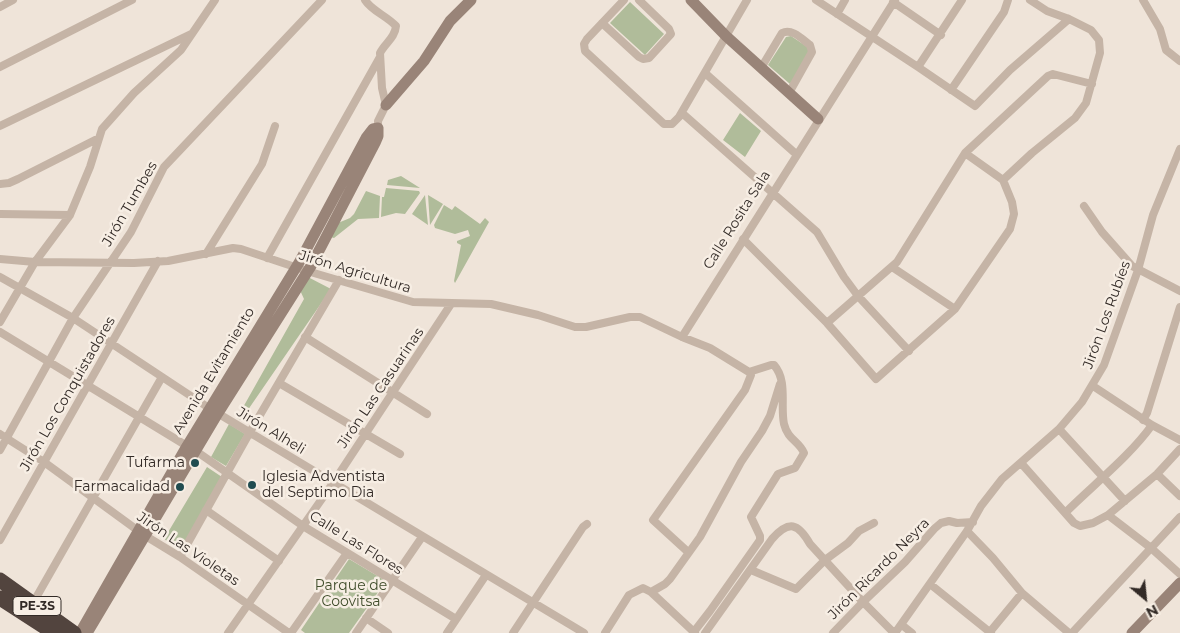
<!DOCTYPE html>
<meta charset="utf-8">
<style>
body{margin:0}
#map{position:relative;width:1180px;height:633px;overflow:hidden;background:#efe4d9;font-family:Montserrat,sans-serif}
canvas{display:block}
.north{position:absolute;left:1120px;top:573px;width:50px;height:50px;-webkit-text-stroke:4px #f7eee4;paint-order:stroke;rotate:152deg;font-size:14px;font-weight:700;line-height:20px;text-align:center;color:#322a26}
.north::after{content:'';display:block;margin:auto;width:18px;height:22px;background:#322a26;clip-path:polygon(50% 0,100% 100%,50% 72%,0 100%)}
</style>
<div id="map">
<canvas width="1180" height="633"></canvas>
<div class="north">N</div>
</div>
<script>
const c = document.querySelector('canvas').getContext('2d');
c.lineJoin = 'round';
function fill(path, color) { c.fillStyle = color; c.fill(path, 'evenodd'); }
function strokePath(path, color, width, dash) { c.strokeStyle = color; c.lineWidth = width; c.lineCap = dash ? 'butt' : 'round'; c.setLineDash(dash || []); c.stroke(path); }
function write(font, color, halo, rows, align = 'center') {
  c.font = font + ' Montserrat,sans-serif'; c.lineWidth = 5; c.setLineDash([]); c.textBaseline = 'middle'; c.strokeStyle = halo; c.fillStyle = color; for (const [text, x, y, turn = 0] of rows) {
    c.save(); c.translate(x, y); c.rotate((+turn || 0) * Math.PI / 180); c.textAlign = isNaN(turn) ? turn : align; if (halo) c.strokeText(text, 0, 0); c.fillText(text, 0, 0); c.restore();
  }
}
const green = new Path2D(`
 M 630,2 L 664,34 L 645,55 L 610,23 Z
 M 791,36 L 809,48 L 810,52 L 790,84 L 768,65 L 786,37 Z
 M 740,113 L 761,131 L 745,157 L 723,140 Z
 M 401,176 L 420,188 L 387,185 L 388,180 Z
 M 386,188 L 419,191 L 420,193 L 405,214 L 396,213 L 381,217 L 382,197 L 384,197 Z
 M 366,191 L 380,196 L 379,218 L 358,219 L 334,238 L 330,237 L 338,223 L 350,218 L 354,214 Z
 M 425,195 L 428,225 L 412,214 Z
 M 428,195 L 443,204 L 430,225 Z
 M 444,205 L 452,210 L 455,206 L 480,224 L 485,218 L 489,222 L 455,283 L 454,281 L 461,245 L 457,243 L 457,241 L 470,236 L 468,230 L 455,234 L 435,228 L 434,225 Z
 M 306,276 L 331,289 L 241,420 L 237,418 L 304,299 L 299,288 Z
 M 229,424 L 245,434 L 226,466 L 211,457 Z
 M 207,467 L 222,477 L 181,550 L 164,539 Z
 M 349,559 L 386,581 L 349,633 L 305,633 L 301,630 Z`);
const street = new Path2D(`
 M 365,0 C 372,11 387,16 396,26 C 395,38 385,43 380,53 L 382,88 L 386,105 L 378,121 L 378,128
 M 624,0 L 587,39 L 584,44 L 585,51 L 664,124 L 672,124 L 679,117 L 747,0
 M 816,0 L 918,67 L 975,106 L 1010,70 L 1069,19
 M 1143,0 L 1160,29 L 1166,50 L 1180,61
 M 893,2 L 941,35
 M 0,7 L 13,0
 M 837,14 L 845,0
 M 602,23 L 639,57 L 643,59 L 649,58 L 671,34 L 669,29 L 639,0
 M 0,67 L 132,0
 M 918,67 L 962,0
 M 761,68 L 782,33 C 792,28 802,39 810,45 L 812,52 L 789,93
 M 705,73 L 796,154
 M 951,90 L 1004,12 L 1008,0
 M 682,113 L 817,232 L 844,277 L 858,296 L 909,351
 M 0,126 L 191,34
 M 1003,180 L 1032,153 L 1075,118 L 1086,103 L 1100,53 L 1099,40 L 1091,30 L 1069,19 L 1047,11 L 1030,0
 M 0,184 L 9,183 L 18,179 L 99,138
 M 1084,206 L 1102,232 L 1132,266 L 1180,291
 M 0,214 L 70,215
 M 743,239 L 827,323 L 876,379 L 955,309 L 1010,229 L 1014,214 L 1012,202 L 1003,180 L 965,153
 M 206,254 L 262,164 L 275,126
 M 267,258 L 380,57
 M 0,259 L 35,262 L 134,263 L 168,261 L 233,248 L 241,249 L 307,271 L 413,302 L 491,304 L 538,315 L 575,327 L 586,327 L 630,317 L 640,317 L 682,337 L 710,348 L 749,372 L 751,375 L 745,390 L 653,520 L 688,552
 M 892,267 L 955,309
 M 0,277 L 73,318 L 209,408 L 584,633
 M 0,322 L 35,262 L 70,215 L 90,167 L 102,129 L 134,93 L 181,50 L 215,0
 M 827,323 L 897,262 L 965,153 L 1048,76 L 1053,74 L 1092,84
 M 0,332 L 187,446
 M 305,337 L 427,414
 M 682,337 L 895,0
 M 279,383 L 400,454
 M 1093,386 L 1152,425 L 1180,440
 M 1143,420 L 1147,413 L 1180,307
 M 1059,429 L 1125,501
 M 0,434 L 44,462 L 144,535 L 180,557 L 289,633
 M 0,450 L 73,318 L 131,232 L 164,167 L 322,0
 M 196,451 L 303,526 L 456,619
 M 1021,463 L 1074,523 L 1080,526 L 1093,523 L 1108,515 L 1157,474 L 1180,449
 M 1157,474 L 1180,496
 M 206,510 L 279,561
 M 1065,513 C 1093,485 1130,456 1152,425
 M 1108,515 L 1151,548 L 1180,574
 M 967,531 L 993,558 L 1022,593 L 1069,633
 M 0,540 L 158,261
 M 180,557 L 250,432 L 339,280
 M 751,570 L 796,589 L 825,560 L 848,543 L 859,531 L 874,523
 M 930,584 L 991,633
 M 651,592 L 665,584 L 670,579 L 700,537 L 741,462 L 762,431 L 770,416 L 780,384
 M 33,603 L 162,377
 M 366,618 L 388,633
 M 902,625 L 912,633
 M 228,633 L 333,483 L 451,304
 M 291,633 L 347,553
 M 356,633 L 422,537
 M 447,633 L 486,575
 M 513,633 L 583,527 L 587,524
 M 605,633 L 629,595 L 643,588 L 651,592 L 695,633
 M 693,633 L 710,611 L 760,540 L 760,536 L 751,517 L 778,474 L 795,468 L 804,453 C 799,441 788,440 784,424 C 780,405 788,381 774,365 L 771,365 L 749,372
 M 705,633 L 772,539 C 789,520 798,523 810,544 L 863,602 L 894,633
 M 833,633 L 863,602 L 905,562 L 934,529 L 941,523 L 949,521 L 957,523 L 973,522
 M 895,633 L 967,531 L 981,506 L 1002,479 L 1059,429 L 1082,402 L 1104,365 L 1138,270 L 1153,215 L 1180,149
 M 989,633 L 1022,593
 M 1072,633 L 1180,517`);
const secondary = new Path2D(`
 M 691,0 L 726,36 L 818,119
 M 386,105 L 424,61 L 450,21 L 471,0
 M 80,633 L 187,446 L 300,261 L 366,138 L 373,129 L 378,128 L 378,136 L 375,143 L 311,266 L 218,413 L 87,633
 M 1132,633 L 1180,583`);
const highway = new Path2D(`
 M 0,580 L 74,633
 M 0,598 L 54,633`);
const markers = [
 [195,463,5,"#204c50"],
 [252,485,5,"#204c50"],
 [180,487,5,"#204c50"]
];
const shields = [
 [37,606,48]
];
const shieldNames = [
 ["PE-3S",37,606]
];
const streetNames = [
 ["Jirón Tumbes",130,204,-60],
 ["Calle Rosita Sala",737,220,-58],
 ["Jirón Agricultura",355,272,17],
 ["Jirón Los Rubíes",1107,315,-70],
 ["Avenida Evitamiento",214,371,-59],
 ["Jirón Las Casuarinas",381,388,-56],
 ["Jirón Los Conquistadores",68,394,-60],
 ["Jirón Alheli",271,431,31],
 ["Calle Las Flores",356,543,32],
 ["Jirón Las Violetas",188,549,34],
 ["Jirón Ricardo Neyra",879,569,-45]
];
const poiNames = [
 ["Tufarma",185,463],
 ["Iglesia Adventista",262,477,"left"],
 ["del Septimo Dia",262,493,"left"],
 ["Farmacalidad",170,487]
];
const parkNames = [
 ["Parque de",351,586],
 ["Coovitsa",351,602]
];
fill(green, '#b0bc9a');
strokePath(street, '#c5b4a6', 8);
strokePath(secondary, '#998478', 11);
strokePath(highway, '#52443e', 15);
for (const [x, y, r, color] of markers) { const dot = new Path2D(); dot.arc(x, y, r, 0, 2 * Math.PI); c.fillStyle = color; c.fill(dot); strokePath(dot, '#f7eee4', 2); }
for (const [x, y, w] of shields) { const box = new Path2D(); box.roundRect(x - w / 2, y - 9.5, w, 19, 4); c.fillStyle = '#f7eee4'; c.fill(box); strokePath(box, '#322a26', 1); }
write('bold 12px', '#322a26', null, shieldNames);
write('14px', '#322a26', '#f7eee4', streetNames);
write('14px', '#322a26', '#f7eee4', poiNames, 'right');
write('14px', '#414e2c', '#f7eee4', parkNames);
</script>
